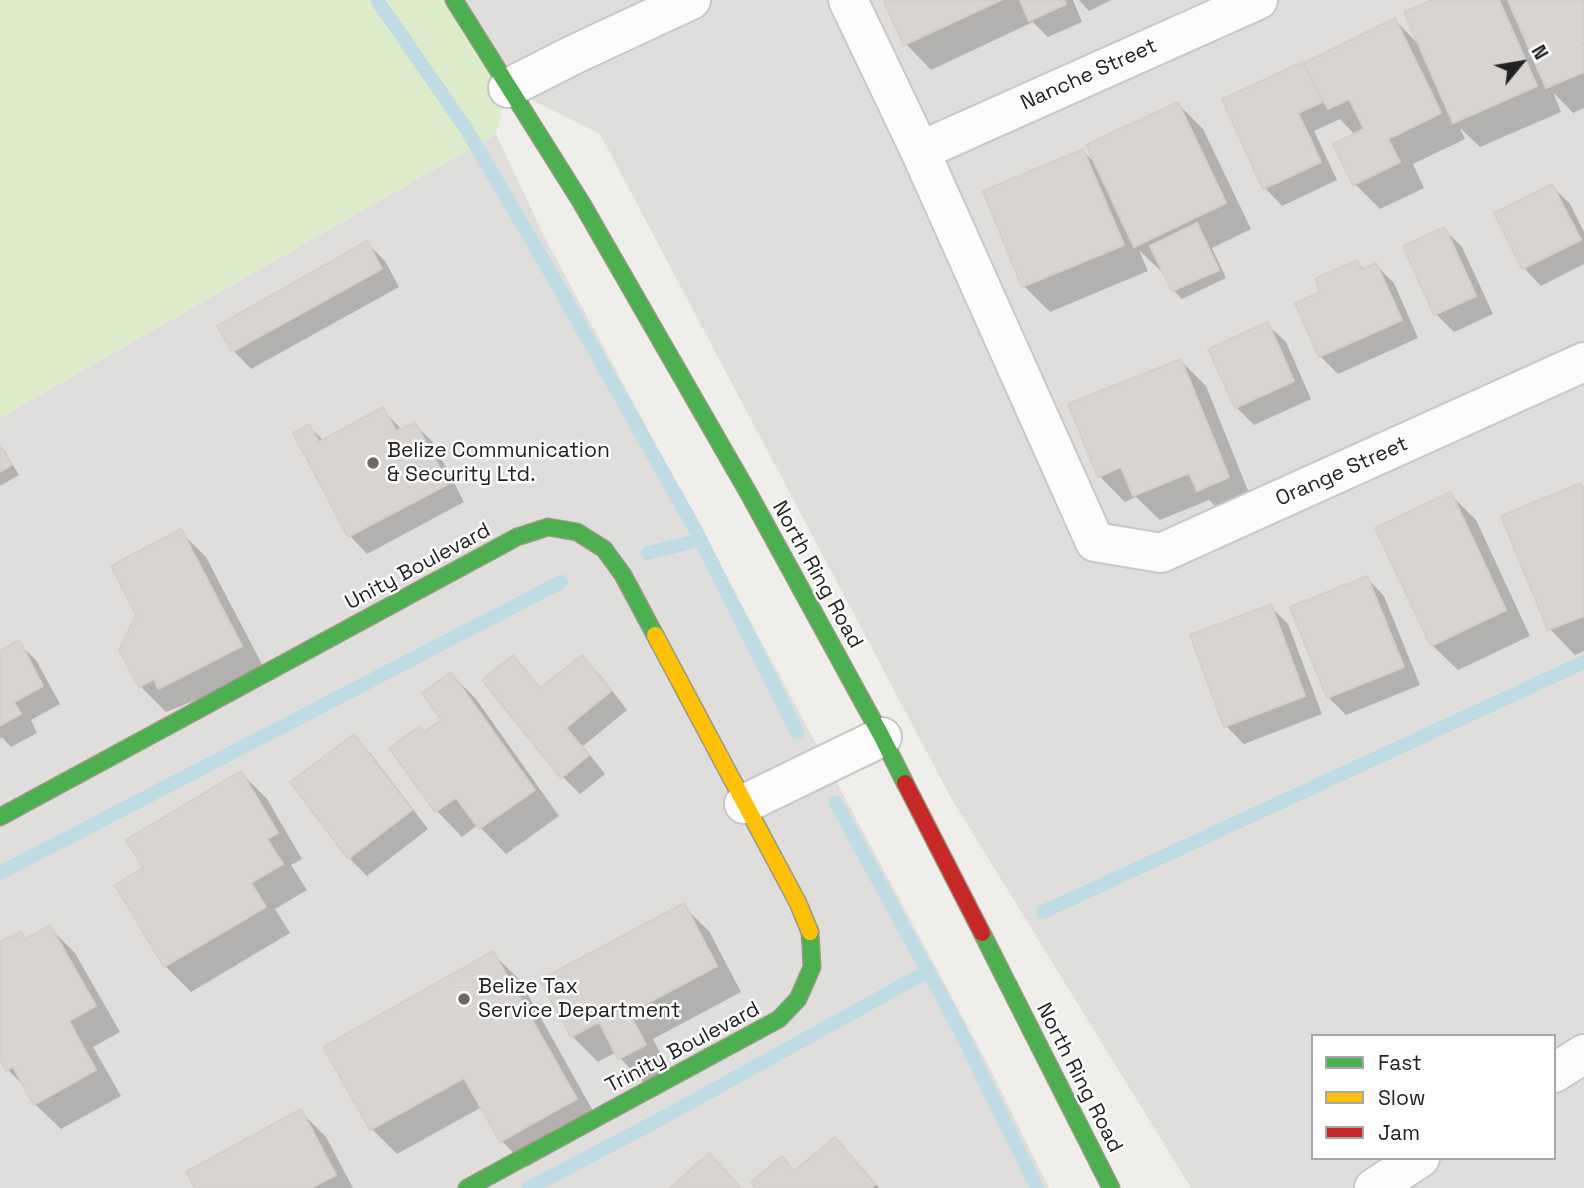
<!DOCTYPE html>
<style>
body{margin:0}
#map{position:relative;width:1584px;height:1188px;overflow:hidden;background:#f0eeeb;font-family:"Space Grotesk",sans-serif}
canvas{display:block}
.legend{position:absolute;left:1311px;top:1034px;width:245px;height:126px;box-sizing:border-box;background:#fff;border:2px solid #a7a7a7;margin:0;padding:9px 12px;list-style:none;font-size:21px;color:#222}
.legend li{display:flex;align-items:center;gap:14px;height:35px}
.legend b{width:35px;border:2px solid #a7a7a7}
.north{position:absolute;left:1486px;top:28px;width:70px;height:70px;-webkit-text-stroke:5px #fff;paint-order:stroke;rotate:60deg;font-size:19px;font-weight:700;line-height:28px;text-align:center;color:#222}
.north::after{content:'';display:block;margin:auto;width:24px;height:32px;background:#222;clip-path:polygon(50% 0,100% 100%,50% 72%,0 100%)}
</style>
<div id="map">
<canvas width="1584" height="1188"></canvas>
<ul class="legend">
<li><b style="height:9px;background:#4caf50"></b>Fast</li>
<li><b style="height:9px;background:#ffc107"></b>Slow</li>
<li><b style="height:9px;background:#c62828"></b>Jam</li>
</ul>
<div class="north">N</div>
</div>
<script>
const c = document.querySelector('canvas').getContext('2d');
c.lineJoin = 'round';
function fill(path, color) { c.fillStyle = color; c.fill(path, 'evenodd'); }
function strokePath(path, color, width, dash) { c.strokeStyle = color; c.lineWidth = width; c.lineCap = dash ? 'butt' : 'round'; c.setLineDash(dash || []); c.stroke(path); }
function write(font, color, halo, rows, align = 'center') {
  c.font = font + ' "Space Grotesk",sans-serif'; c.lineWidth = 5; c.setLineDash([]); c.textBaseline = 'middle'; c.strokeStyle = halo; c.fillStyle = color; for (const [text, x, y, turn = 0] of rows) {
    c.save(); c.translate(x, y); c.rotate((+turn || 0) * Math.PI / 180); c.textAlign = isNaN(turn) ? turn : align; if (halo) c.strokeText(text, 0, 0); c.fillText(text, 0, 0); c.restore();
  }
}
const residential = new Path2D(`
 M 454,0 L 1584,0 L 1584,1188 L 1191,1188 L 951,798 L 600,134 L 508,88 ZM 1313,1036 L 1554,1036 L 1554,1158 L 1313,1158 Z
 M 496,134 L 544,236 L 992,1072 L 1049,1188 L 0,1188 L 0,418 Z`);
const grass = new Path2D(`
 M 0,0 L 454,0 L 508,88 L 496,134 L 0,418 Z`);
const shadow = new Path2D(`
 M 885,0 L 1073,0 L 1082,22 L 1048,37 L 1033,22 L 931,70 L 906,44 Z
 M 1079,0 L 1111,0 L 1089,11 Z
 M 1437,0 L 1584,0 L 1584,108 L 1573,113 L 1553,92 L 1561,112 L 1480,147 L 1460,128 L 1465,139 L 1413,164 L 1424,188 L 1380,209 L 1355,184 L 1355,135 L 1340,119 L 1314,131 L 1337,180 L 1282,206 L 1265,188 L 1224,100 L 1303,64 L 1310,71 L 1395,20 L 1420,46 Z
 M 1178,104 L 1203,129 L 1251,229 L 1212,248 L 1226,278 L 1182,299 L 1173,290 L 1164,270 L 1161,271 L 1139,250 L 1148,271 L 1050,312 L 1024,286 L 985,192 L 1083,151 L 1098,166 Z
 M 1552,186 L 1570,204 L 1584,232 L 1584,264 L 1541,286 L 1524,268 Z
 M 1444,229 L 1462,247 L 1493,314 L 1454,332 L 1436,314 Z
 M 367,243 L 385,261 L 399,287 L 251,369 L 234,351 L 219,326 Z
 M 1356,262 L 1365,270 L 1376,265 L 1394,283 L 1418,338 L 1338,374 L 1320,356 L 1323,293 Z
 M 1268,325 L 1286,342 L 1311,399 L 1254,425 L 1236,407 Z
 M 1181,361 L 1206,386 L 1253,503 L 1224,515 L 1209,500 L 1160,520 L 1136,497 L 1125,502 L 1099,476 Z
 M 383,410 L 402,430 L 414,424 L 432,441 L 464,502 L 367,554 L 350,536 L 309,426 L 324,441 Z
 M 0,445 L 5,451 L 19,475 L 0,486 Z
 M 1580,485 L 1584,489 L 1584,651 L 1575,655 L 1550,629 L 1503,517 Z
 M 1451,495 L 1476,520 L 1530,636 L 1458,670 L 1432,645 Z
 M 180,531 L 206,557 L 266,672 L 166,712 L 140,686 Z
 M 1367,578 L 1384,596 L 1420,685 L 1346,715 L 1328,697 Z
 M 1270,606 L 1288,624 L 1322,714 L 1244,744 L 1226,726 Z
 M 18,643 L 36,660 L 60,704 L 31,720 L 37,733 L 11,747 L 2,737 L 0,739 L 0,653 Z
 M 582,657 L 600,675 L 627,710 L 583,746 L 605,774 L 580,794 L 562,776 L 513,658 L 542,689 Z
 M 451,674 L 476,699 L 559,816 L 506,854 L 478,825 L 462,837 L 437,811 L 392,749 L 425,734 L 443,720 Z
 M 354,736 L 371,754 L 428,829 L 367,876 L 349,858 L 293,782 Z
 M 241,773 L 267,799 L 302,859 L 291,865 L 307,890 L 275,909 L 290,933 L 191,992 L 165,966 L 145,869 Z
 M 683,906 L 709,931 L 741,992 L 653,1039 L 670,1071 L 645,1084 L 620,1058 L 616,1052 L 598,1062 L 572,1036 Z
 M 50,928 L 75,953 L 120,1032 L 93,1047 L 121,1096 L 61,1129 L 35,1104 L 26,1088 L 8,1070 L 0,1056 L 0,944 L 20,933 L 27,940 Z
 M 493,954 L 519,979 L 601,1125 L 527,1167 L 502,1141 L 482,1107 L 397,1154 L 372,1129 Z
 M 300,1111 L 326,1137 L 353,1188 L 197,1188 Z
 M 835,1139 L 853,1157 L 879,1188 L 758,1188 L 782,1158 L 795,1172 Z`);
const stream = new Path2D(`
 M 377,0 L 465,127 L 549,270 L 694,527 L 797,732
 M 648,553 L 700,540
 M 836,803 L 961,1032 L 1037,1188
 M 0,873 L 561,582
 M 1043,912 L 1584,662
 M 529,1188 L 657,1121 L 928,971`);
const building = new Path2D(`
 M 883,0 L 1001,0 L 904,45 Z
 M 1020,0 L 1064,0 L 1066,4 L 1029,21 Z
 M 1432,0 L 1499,0 L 1537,86 L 1453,123 L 1404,12 Z
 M 1508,0 L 1584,0 L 1584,43 L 1582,44 L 1584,48 L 1584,72 L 1546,88 Z
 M 1395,18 L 1441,113 L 1388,139 L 1400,162 L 1353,185 L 1333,144 L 1364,129 L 1349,99 L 1328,109 L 1304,63 Z
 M 1303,62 L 1322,102 L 1298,113 L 1321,162 L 1263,189 L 1222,99 Z
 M 1178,102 L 1226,203 L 1134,247 L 1086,145 Z
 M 1083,149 L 1124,245 L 1022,287 L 983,191 Z
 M 1552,184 L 1581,240 L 1522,269 L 1494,213 Z
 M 1197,223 L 1219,270 L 1172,291 L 1150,246 Z
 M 1445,227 L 1476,296 L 1434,315 L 1403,246 Z
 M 367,241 L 382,269 L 232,352 L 217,326 Z
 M 1357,260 L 1361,270 L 1376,263 L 1402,320 L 1319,357 L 1295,303 L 1320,292 L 1315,279 Z
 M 1268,322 L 1294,381 L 1235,408 L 1208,349 Z
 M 1181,359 L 1229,477 L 1197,491 L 1189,473 L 1133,496 L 1121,467 L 1098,477 L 1068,404 Z
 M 383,407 L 396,431 L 415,422 L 448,484 L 348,537 L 293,433 L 309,424 L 319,442 Z
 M 0,445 L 12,465 L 0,472 Z
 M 1581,483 L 1584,491 L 1584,616 L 1548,630 L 1501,516 Z
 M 1451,492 L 1506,610 L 1431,646 L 1375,528 Z
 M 181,529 L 242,646 L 158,689 L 154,679 L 139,687 L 119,650 L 136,615 L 111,566 Z
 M 1367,576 L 1404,667 L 1327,698 L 1290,607 Z
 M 1271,604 L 1305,696 L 1224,727 L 1190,635 Z
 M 19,640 L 43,686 L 14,702 L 21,714 L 0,726 L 0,651 Z
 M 513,655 L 540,688 L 582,655 L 611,691 L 566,728 L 589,755 L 561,778 L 482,680 Z
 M 451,672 L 535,790 L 479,829 L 456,798 L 435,812 L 389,748 L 420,726 L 424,732 L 441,720 L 422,693 Z
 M 354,734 L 412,810 L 348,859 L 290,782 Z
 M 241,771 L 278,833 L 267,839 L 283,864 L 251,883 L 266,907 L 164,967 L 115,885 L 143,868 L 126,840 Z
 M 684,903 L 717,966 L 629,1013 L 646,1045 L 618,1059 L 599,1022 L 571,1037 L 540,980 Z
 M 50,925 L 96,1006 L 69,1021 L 96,1070 L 34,1105 L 13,1067 L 6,1071 L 0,1059 L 0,942 L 21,931 L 25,939 Z
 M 493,951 L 577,1099 L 500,1142 L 464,1078 L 370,1130 L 323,1047 Z
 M 301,1109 L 336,1175 L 311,1188 L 195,1188 L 186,1172 Z
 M 835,1137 L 875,1185 L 871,1188 L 755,1188 L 751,1182 L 782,1156 L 794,1171 Z
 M 709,1153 L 741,1188 L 670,1188 Z`);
const street = new Path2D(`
 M 848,0 L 920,151 L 1095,542 L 1161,553 L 1584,362
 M 508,88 L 575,54 L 691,0
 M 920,151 L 1258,0
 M 744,804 L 882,737
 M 1554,1073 L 1584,1054
 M 1374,1188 L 1420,1158`);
const fast = new Path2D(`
 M 454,0 L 581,202 L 749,494 L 882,737 L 905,783
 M 0,817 L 517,537 L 548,527 L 577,532 L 604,549 L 623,575 L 655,635
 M 982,933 L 1111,1188
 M 467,1188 L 779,1019 L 798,999 L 812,967 L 810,932`);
const slow = new Path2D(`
 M 655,635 L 798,903 L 810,932`);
const jam = new Path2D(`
 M 905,783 L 982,933`);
const markers = [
 [373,463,7,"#6a6968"],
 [464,999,7,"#6a6968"]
];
const streetNames = [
 ["Nanche Street",1089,75,-24],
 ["Orange Street",1342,472,-24],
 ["Unity Boulevard",418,567,-28],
 ["North Ring Road",817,575,61],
 ["Trinity Boulevard",683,1048,-28],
 ["North Ring Road",1079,1078,63]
];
const poiNames = [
 ["Belize Communication",387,451],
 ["& Security Ltd.",387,475],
 ["Belize Tax",478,987],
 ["Service Department",478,1011]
];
fill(residential, '#dfdedc');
fill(grass, '#ddeccb');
fill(shadow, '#0003');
strokePath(stream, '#bfdbe3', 14);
fill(building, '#d7d4d2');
strokePath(building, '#d3d0cc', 2);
strokePath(street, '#c9c8c7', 42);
strokePath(fast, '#999a82', 19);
strokePath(slow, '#999a82', 19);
strokePath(jam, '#999a82', 19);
strokePath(street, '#fdfcfc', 38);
strokePath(fast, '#4caf50', 16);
strokePath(slow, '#ffc107', 16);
strokePath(jam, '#c62828', 16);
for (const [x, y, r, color] of markers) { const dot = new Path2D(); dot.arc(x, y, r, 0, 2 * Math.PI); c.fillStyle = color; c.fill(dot); strokePath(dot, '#fff', 2.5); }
write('21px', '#222', '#fff', streetNames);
write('21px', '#222', '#fff', poiNames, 'left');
</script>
